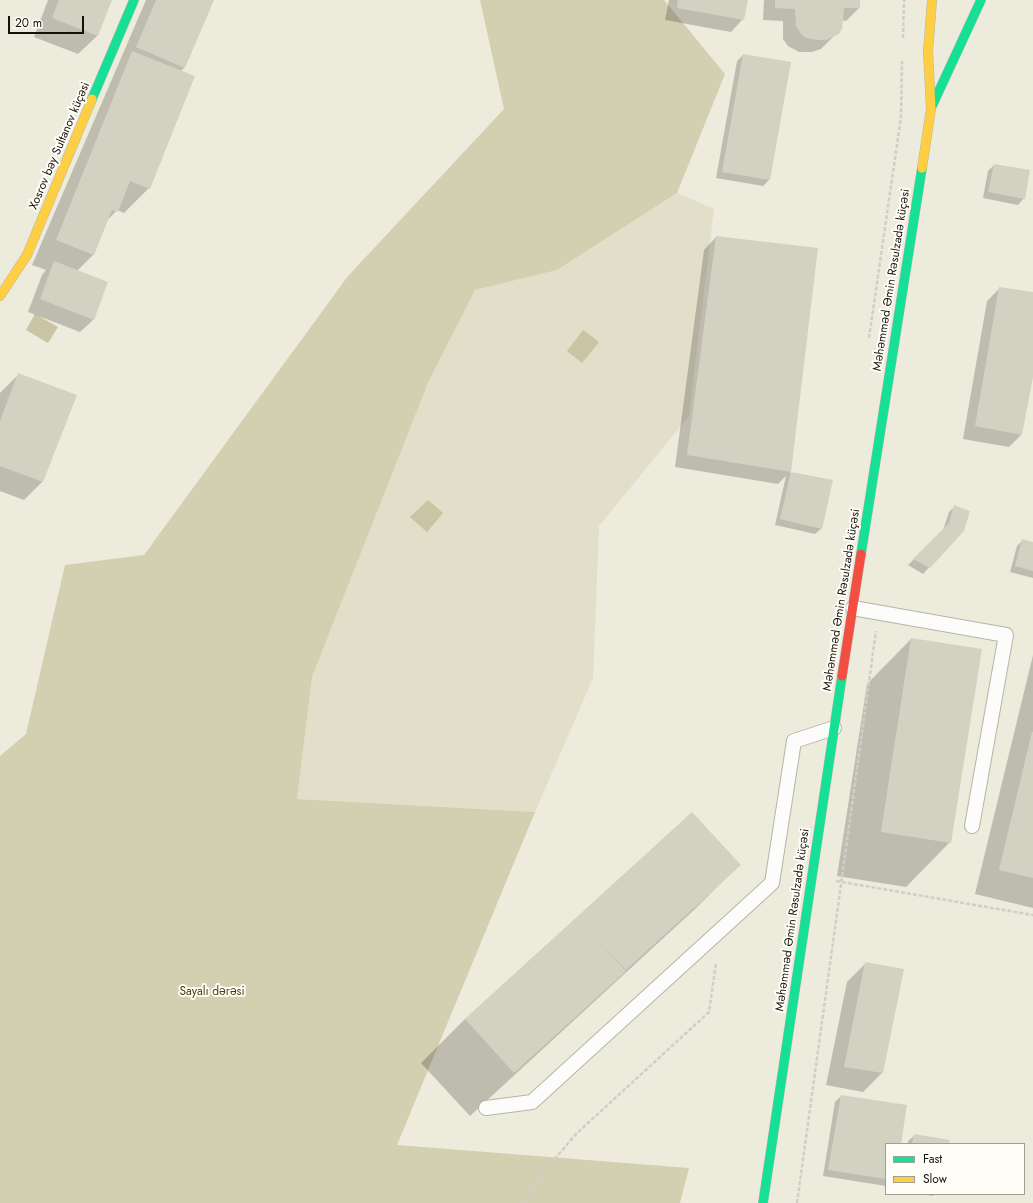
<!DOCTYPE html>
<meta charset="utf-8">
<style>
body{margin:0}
#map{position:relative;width:1033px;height:1203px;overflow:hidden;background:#edebdb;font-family:Jost,sans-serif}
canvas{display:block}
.legend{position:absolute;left:885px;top:1143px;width:140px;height:52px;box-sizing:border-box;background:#fefdf7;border:1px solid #a09f97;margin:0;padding:5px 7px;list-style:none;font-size:12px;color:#141208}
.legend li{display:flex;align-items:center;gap:8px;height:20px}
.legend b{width:20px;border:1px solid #a09f97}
.scale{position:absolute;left:8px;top:16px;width:76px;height:18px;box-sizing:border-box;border:2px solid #141208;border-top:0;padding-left:5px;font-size:12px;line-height:14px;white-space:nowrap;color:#141208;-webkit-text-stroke:3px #fefdf7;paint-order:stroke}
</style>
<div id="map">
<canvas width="1033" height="1203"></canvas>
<ul class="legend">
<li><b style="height:5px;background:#16e098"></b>Fast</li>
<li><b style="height:5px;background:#ffcf43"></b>Slow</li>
</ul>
<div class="scale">20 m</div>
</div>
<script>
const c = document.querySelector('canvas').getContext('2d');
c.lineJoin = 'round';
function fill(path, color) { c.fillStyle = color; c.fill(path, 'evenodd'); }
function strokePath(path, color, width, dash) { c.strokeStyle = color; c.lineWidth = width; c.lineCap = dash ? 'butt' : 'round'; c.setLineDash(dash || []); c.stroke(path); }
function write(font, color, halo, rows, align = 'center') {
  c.font = font + ' Jost,sans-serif'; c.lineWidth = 4; c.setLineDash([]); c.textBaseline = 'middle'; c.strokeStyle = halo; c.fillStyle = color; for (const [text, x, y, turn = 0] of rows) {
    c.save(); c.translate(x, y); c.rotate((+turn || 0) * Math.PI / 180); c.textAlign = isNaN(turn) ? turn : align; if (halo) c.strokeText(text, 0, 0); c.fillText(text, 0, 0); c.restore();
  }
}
const green = new Path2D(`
 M 677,193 L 714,209 L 689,416 L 599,526 L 593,678 L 535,812 L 297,799 L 312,677 L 428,383 L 475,290 L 557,270 Z`);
const forest = new Path2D(`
 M 480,0 L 664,0 L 725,74 L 677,193 L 557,270 L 475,290 L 428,383 L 312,677 L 297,799 L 535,812 L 397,1145 L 689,1168 L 680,1203 L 0,1203 L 0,756 L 26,734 L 65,565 L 144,555 L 348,276 L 504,109 Z`);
const water = new Path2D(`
 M 35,314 L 58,327 L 48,343 L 26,330 Z
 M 583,330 L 599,342 L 582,363 L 567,351 Z
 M 428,500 L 443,513 L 427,532 L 410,517 Z`);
const shadow = new Path2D(`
 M 48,0 L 111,0 L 97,36 L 78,54 L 34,37 Z
 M 146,0 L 213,0 L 184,68 L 180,72 L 149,188 L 124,213 L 117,210 L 106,222 L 93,255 L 77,271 L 107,282 L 93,320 L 80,332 L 28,312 L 42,275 L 46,270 L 32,265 Z
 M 669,0 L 747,0 L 743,19 L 731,32 L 665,20 Z
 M 764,0 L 859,0 L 859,8 L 846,21 L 842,20 L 841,29 L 821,49 L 812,52 L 799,52 L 788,46 L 783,39 L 783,21 L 763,20 Z
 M 743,55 L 769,180 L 763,186 L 716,178 L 737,61 Z
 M 994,165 L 1024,198 L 1018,205 L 983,198 L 988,171 Z
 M 716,237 L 817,249 L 790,473 L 832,481 L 822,528 L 815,534 L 775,525 L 786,476 L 778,484 L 675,467 L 704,250 Z
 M 999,289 L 1033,293 L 1033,371 L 1021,435 L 1009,447 L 963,439 L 987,301 Z
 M 19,374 L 43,481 L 24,500 L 0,491 L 0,393 Z
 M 955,506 L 963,531 L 923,574 L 908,565 L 943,530 L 949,512 Z
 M 1023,540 L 1033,543 L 1033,578 L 1010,572 L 1017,546 Z
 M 911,639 L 950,842 L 906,887 L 837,876 L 867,684 Z
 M 1033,655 L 1033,908 L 975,894 Z
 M 692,813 L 739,865 L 695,909 L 470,1116 L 421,1063 L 465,1019 Z
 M 866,963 L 882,1073 L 863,1092 L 826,1085 L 847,982 Z
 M 841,1096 L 900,1144 L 886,1144 L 886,1186 L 823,1176 L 835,1102 Z
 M 915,1135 L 948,1144 L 908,1144 L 908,1141 Z
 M 921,1194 L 935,1194 L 933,1196 Z`);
const building = new Path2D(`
 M 59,0 L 112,0 L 98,36 L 52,18 Z
 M 156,0 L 214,0 L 185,68 L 136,47 Z
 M 678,0 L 748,0 L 744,20 L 677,8 Z
 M 775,0 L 860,0 L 860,8 L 844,8 L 842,29 L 839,34 L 826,40 L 818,40 L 806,38 L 801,34 L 796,26 L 795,9 L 775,8 Z
 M 132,51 L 195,76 L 150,189 L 130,181 L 118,212 L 112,210 L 94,255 L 56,240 Z
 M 743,54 L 791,62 L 770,180 L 722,172 Z
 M 994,164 L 1030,170 L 1025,199 L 988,192 Z
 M 716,236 L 818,248 L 791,472 L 687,455 Z
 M 54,261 L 108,282 L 94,320 L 40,299 Z
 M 999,287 L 1033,292 L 1033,377 L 1022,435 L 975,426 Z
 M 18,373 L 77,395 L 43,482 L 0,466 L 0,421 Z
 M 791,472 L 833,480 L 822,529 L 780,519 Z
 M 954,505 L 970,511 L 964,531 L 930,568 L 913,559 L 949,523 Z
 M 1022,539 L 1033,542 L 1033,571 L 1015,566 Z
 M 911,638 L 982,649 L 951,843 L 881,832 Z
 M 1032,732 L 1033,732 L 1033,878 L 999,870 Z
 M 692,812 L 741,865 L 626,970 L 588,930 L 626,971 L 514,1073 L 465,1019 Z
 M 865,962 L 904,969 L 883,1073 L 844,1067 Z
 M 841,1095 L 907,1105 L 901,1144 L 886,1144 L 886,1179 L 828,1170 Z
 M 914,1134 L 950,1140 L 949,1144 L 912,1144 Z`);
const path = new Path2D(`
 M 903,38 L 904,0
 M 869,338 L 901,117 L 902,61
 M 836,881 L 1033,915
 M 523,1203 L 547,1168 L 576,1134 L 709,1012 L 716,963
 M 797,1203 L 876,631`);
const lane = new Path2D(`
 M 853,608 L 1006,635 L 972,826
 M 486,1108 L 532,1102 L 772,883 L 794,741 L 834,728`);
const fast = new Path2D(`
 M 92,99 L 134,0
 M 932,106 L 981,0
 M 861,554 L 922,168
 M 763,1203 L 842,676`);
const slow = new Path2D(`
 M 922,168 L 931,109 L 928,52 L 932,0
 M 0,296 L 27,255 L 92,99`);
const jam = new Path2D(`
 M 842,676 L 861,554`);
const streetNames = [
 ["Xosrov bəy Sultanov küçəsi",60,146,-67],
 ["Məhəmməd Əmin Rəsulzadə küçəsi",892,280,-81],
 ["Məhəmməd Əmin Rəsulzadə küçəsi",842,600,-81],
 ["Məhəmməd Əmin Rəsulzadə küçəsi",793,920,-82]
];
const parkNames = [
 ["Sayalı dərəsi",212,992]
];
fill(green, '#e1dec9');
fill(forest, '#d3cfb1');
fill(water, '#c9c4a3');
fill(shadow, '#0003');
fill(building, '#d3d1c2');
strokePath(lane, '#b7b5a8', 16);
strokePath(fast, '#b7b5a8', 10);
strokePath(slow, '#b7b5a8', 10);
strokePath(jam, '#b7b5a8', 10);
strokePath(path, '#cfcfca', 2.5, [4, 2]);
strokePath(lane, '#fcfcfa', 14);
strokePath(fast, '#16e098', 9);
strokePath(slow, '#ffcf43', 9);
strokePath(jam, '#f24e42', 9);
write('12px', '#141208', '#fefdf7', streetNames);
write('12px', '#473f0b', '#fefdf7', parkNames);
</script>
